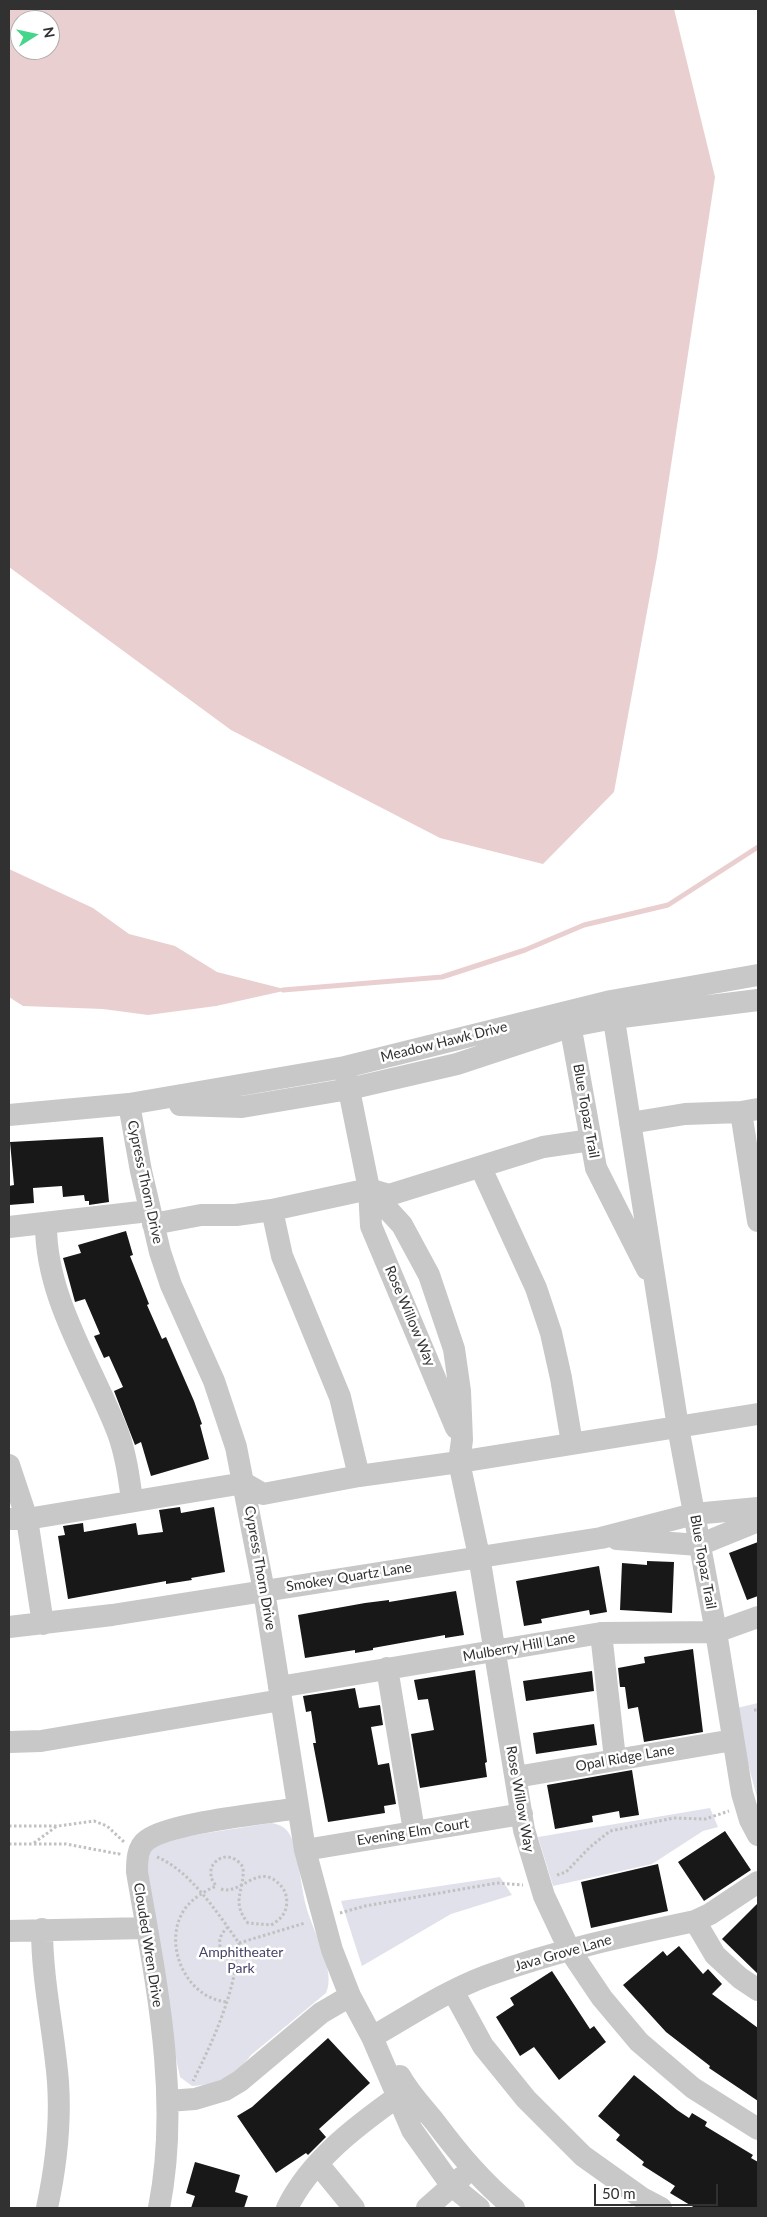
<!DOCTYPE html>
<style>
body{margin:0}
#map{position:relative;width:767px;height:2217px;overflow:hidden;background:#fff;font-family:Lato,sans-serif}
canvas{display:block}
.frame{position:absolute;inset:0;border:10px solid #313131;pointer-events:none}
.north{position:absolute;left:10px;top:10px;width:50px;height:50px;box-sizing:border-box;background:#fff;border:1px solid #adadad;border-radius:50%;rotate:80deg;font-size:14px;font-weight:700;line-height:20px;text-align:center;color:#313131}
.north::after{content:'';display:block;margin:auto;width:18px;height:22px;background:#45d68c;clip-path:polygon(50% 0,100% 100%,50% 72%,0 100%)}
.scale{position:absolute;left:594px;top:2184px;width:124px;height:22px;box-sizing:border-box;border:2px solid #313131;border-top:0;padding-left:6px;font-size:15px;line-height:18px;white-space:nowrap;color:#313131;-webkit-text-stroke:4px #fff;paint-order:stroke}
</style>
<div id="map">
<canvas width="767" height="2217"></canvas>
<div class="frame"></div>
<div class="north">N</div>
<div class="scale">50 m</div>
</div>
<script>
const c = document.querySelector('canvas').getContext('2d');
c.lineJoin = 'round';
function fill(path, color) { c.fillStyle = color; c.fill(path, 'evenodd'); }
function strokePath(path, color, width, dash) { c.strokeStyle = color; c.lineWidth = width; c.lineCap = dash ? 'butt' : 'round'; c.setLineDash(dash || []); c.stroke(path); }
function write(font, color, halo, rows, align = 'center') {
  c.font = font + ' Lato,sans-serif'; c.lineWidth = 5; c.setLineDash([]); c.textBaseline = 'middle'; c.strokeStyle = halo; c.fillStyle = color; for (const [text, x, y, turn = 0] of rows) {
    c.save(); c.translate(x, y); c.rotate((+turn || 0) * Math.PI / 180); c.textAlign = isNaN(turn) ? turn : align; if (halo) c.strokeText(text, 0, 0); c.fillText(text, 0, 0); c.restore();
  }
}
const green = new Path2D(`
 M 758,1703 L 758,1801 L 746,1756 L 737,1708 Z
 M 710,1808 L 718,1827 L 703,1831 L 652,1864 L 553,1886 L 538,1837 Z
 M 271,1823 C 279,1824 286,1827 290,1835 C 298,1850 301,1887 306,1906 C 312,1930 337,1971 326,1993 L 251,2055 C 236,2075 217,2085 192,2086 L 180,2077 L 177,2063 L 145,1860 L 154,1845 L 162,1840 Z
 M 500,1877 L 512,1895 L 451,1914 L 362,1966 L 341,1901 Z`);
const water = new Path2D(`
 M 9,9 L 674,9 L 715,177 L 657,557 L 614,792 L 543,864 L 440,838 L 231,730 L 9,567 ZM 20,20 L 50,20 L 50,50 L 20,50 Z
 M 9,869 L 93,908 L 129,934 L 175,946 L 217,972 L 288,990 L 216,1006 L 148,1015 L 103,1009 L 23,1006 L 9,997 Z`);
const stream = new Path2D(`
 M 283,990 L 442,977 L 525,950 L 584,925 L 668,905 L 758,847`);
const building = new Path2D(`
 M 103,1137 L 109,1202 L 89,1205 L 89,1201 L 85,1201 L 84,1195 L 63,1197 L 62,1186 L 33,1188 L 34,1203 L 9,1205 L 9,1186 L 14,1185 L 10,1142 Z
 M 126,1231 L 133,1255 L 130,1256 L 149,1304 L 147,1305 L 162,1339 L 166,1337 L 194,1401 L 202,1424 L 200,1425 L 209,1459 L 151,1476 L 141,1442 L 135,1445 L 114,1391 L 123,1387 L 109,1356 L 104,1358 L 94,1336 L 100,1334 L 85,1299 L 75,1302 L 63,1258 L 81,1253 L 78,1245 Z
 M 180,1507 L 181,1513 L 214,1507 L 225,1572 L 191,1578 L 192,1580 L 166,1584 L 166,1581 L 68,1599 L 58,1536 L 65,1535 L 63,1526 L 83,1523 L 84,1532 L 136,1523 L 138,1535 L 163,1532 L 159,1510 Z
 M 758,1542 L 758,1596 L 747,1600 L 729,1553 Z
 M 647,1561 L 674,1562 L 672,1613 L 620,1610 L 622,1563 L 647,1565 Z
 M 599,1566 L 607,1612 L 590,1615 L 589,1610 L 541,1619 L 542,1623 L 524,1626 L 516,1581 Z
 M 456,1591 L 464,1635 L 445,1638 L 445,1635 L 373,1648 L 373,1650 L 355,1653 L 355,1650 L 305,1658 L 298,1615 L 365,1603 L 389,1600 L 389,1602 Z
 M 693,1649 L 703,1732 L 644,1742 L 638,1707 L 628,1709 L 625,1687 L 620,1687 L 618,1668 L 645,1663 L 644,1657 Z
 M 475,1670 L 487,1762 L 485,1763 L 487,1777 L 420,1788 L 411,1734 L 434,1730 L 428,1699 L 418,1700 L 414,1680 Z
 M 592,1671 L 594,1691 L 526,1701 L 523,1681 Z
 M 355,1688 L 359,1708 L 380,1705 L 383,1725 L 371,1727 L 378,1765 L 389,1763 L 396,1804 L 384,1806 L 385,1813 L 328,1822 L 313,1743 L 316,1743 L 311,1711 L 306,1712 L 303,1696 Z
 M 594,1724 L 597,1745 L 536,1754 L 533,1733 Z
 M 632,1770 L 639,1815 L 620,1818 L 619,1811 L 592,1816 L 593,1822 L 555,1829 L 547,1785 Z
 M 725,1831 L 751,1870 L 704,1901 L 678,1862 Z
 M 658,1864 L 668,1911 L 591,1928 L 581,1882 Z
 M 758,1903 L 758,1974 L 722,1939 Z
 M 679,1946 L 703,1974 L 708,1969 L 722,1984 L 712,1994 L 758,2028 L 758,2101 L 709,2068 L 710,2066 L 666,2032 L 623,1985 L 663,1951 L 667,1956 Z
 M 552,1971 L 590,2029 L 594,2026 L 606,2042 L 559,2080 L 534,2047 L 520,2056 L 496,2017 L 514,2005 L 510,1998 Z
 M 328,2038 L 370,2083 L 319,2129 L 326,2137 L 308,2155 L 306,2153 L 276,2173 L 237,2116 L 252,2107 Z
 M 634,2075 L 677,2110 L 689,2118 L 692,2113 L 707,2122 L 705,2126 L 753,2155 L 751,2158 L 758,2162 L 758,2208 L 695,2208 L 670,2193 L 675,2186 L 642,2165 L 644,2162 L 616,2140 L 620,2135 L 598,2116 Z
 M 195,2162 L 240,2175 L 235,2192 L 248,2196 L 244,2208 L 191,2208 L 195,2196 L 186,2193 Z`);
const path = new Path2D(`
 M 754,1710 L 758,1710
 M 9,1826 L 58,1826 L 94,1821 L 107,1826 L 124,1842
 M 34,1843 L 57,1826
 M 9,1844 L 66,1844 L 119,1854 L 119,1852
 M 157,1857 C 191,1871 218,1914 239,1943 C 235,1992 215,2037 193,2081
 M 557,1875 L 566,1872 L 590,1847 L 610,1831 L 674,1818 L 705,1819 L 729,1811
 M 221,1889 C 241,1896 259,1860 281,1886 C 286,1891 288,1900 286,1908 C 284,1916 278,1921 271,1925 L 248,1923 C 230,1901 245,1891 243,1867 C 234,1854 219,1853 211,1868 L 211,1878 L 216,1886 C 205,1891 195,1897 187,1906 C 160,1939 184,1999 228,2002
 M 340,1913 L 365,1906 L 497,1883 L 523,1885
 M 228,1927 C 217,1937 217,1947 227,1958 L 237,1960
 M 239,1943 L 305,1923`);
const minor = new Path2D(`
 M 611,1001 L 678,1427 L 716,1632 L 742,1793 L 750,1820 L 758,1835
 M 568,1013 L 596,1168 L 647,1269
 M 346,1075 L 369,1189 L 371,1226 L 456,1428
 M 129,1104 L 141,1171 L 160,1252 L 171,1285 L 214,1381 L 236,1447 L 264,1591 L 305,1850 L 332,1950 L 350,1996 L 372,2037 L 412,2130 L 452,2186 L 479,2208
 M 180,1105 L 242,1107 L 349,1089 L 457,1064 L 572,1026 L 614,1018 L 758,1000
 M 741,1112 L 758,1221
 M 9,1115 L 129,1104 L 345,1067 L 611,1001 L 758,975
 M 630,1123 L 685,1114 L 741,1112 L 758,1109
 M 481,1168 L 536,1288 L 551,1333 L 561,1378 L 572,1443
 M 369,1189 L 402,1225 L 429,1275 L 454,1349 L 460,1391 L 462,1440 L 459,1462 L 479,1556 L 524,1830 L 544,1896 L 569,1949 L 602,1998 L 639,2042 L 693,2088 L 758,2129
 M 272,1210 L 282,1256 L 340,1397 L 359,1476
 M 46,1223 C 45,1298 92,1365 118,1433 C 126,1455 129,1478 132,1500
 M 153,1224 L 201,1215 L 236,1215 L 272,1210 L 369,1189 L 389,1195 L 543,1147 L 591,1140
 M 9,1227 L 149,1211
 M 9,1465 L 27,1519 L 43,1624
 M 9,1519 L 27,1519 L 244,1483 L 263,1494 L 359,1476 L 459,1462 L 758,1414
 M 617,1539 L 699,1545 L 758,1521
 M 9,1627 L 112,1615 L 601,1538 L 694,1514 L 758,1508
 M 601,1633 L 615,1759
 M 387,1668 L 414,1831
 M 279,1687 L 601,1633 L 716,1632 L 758,1617
 M 9,1742 L 41,1741 L 281,1700
 M 516,1777 L 733,1740
 M 305,1850 L 522,1814
 M 695,1921 L 715,1955 L 740,1978 L 758,1990
 M 42,1929 C 42,1981 54,2031 58,2082 C 61,2125 56,2166 47,2208
 M 9,1931 L 146,1928
 M 453,1991 L 483,2046 L 526,2099 L 583,2156 L 642,2198 L 661,2208
 M 372,2037 C 409,2016 446,1991 486,1976 C 554,1951 624,1936 695,1921 L 710,1914 L 758,1882
 M 400,2076 C 410,2094 423,2107 435,2122 C 459,2154 483,2183 514,2208
 M 168,2101 L 195,2099 L 225,2090 L 240,2081 L 321,2013 L 350,1996
 M 318,2164 L 354,2208
 M 159,2208 C 181,2097 156,1982 137,1872 C 137,1861 137,1847 147,1840 C 172,1822 264,1814 298,1808
 M 287,2208 C 310,2161 355,2127 397,2097
 M 427,2208 L 462,2177`);
const streetNames = [
 ["Meadow Hawk Drive",444,1042,-14],
 ["Blue Topaz Trail",586,1111,80],
 ["Cypress Thorn Drive",145,1182,78],
 ["Rose Willow Way",410,1316,67],
 ["Blue Topaz Trail",703,1562,80],
 ["Cypress Thorn Drive",260,1568,80],
 ["Smokey Quartz Lane",349,1577,-9],
 ["Mulberry Hill Lane",519,1647,-10],
 ["Opal Ridge Lane",625,1758,-10],
 ["Rose Willow Way",520,1799,80],
 ["Evening Elm Court",413,1832,-9],
 ["Clouded Wren Drive",148,1945,81],
 ["Java Grove Lane",563,1953,-16]
];
const parkNames = [
 ["Amphitheater",241,1952],
 ["Park",241,1968]
];
fill(green, '#e1e1ec');
fill(water, '#eacfd0');
strokePath(stream, '#eacfd0', 5);
fill(building, '#181818');
strokePath(path, '#c1c1c1', 3, [2.5, 2.5]);
strokePath(minor, '#c8c8c8', 22);
write('14px', '#313131', '#fff', streetNames);
write('14px', '#464269', '#fff', parkNames);
</script>
